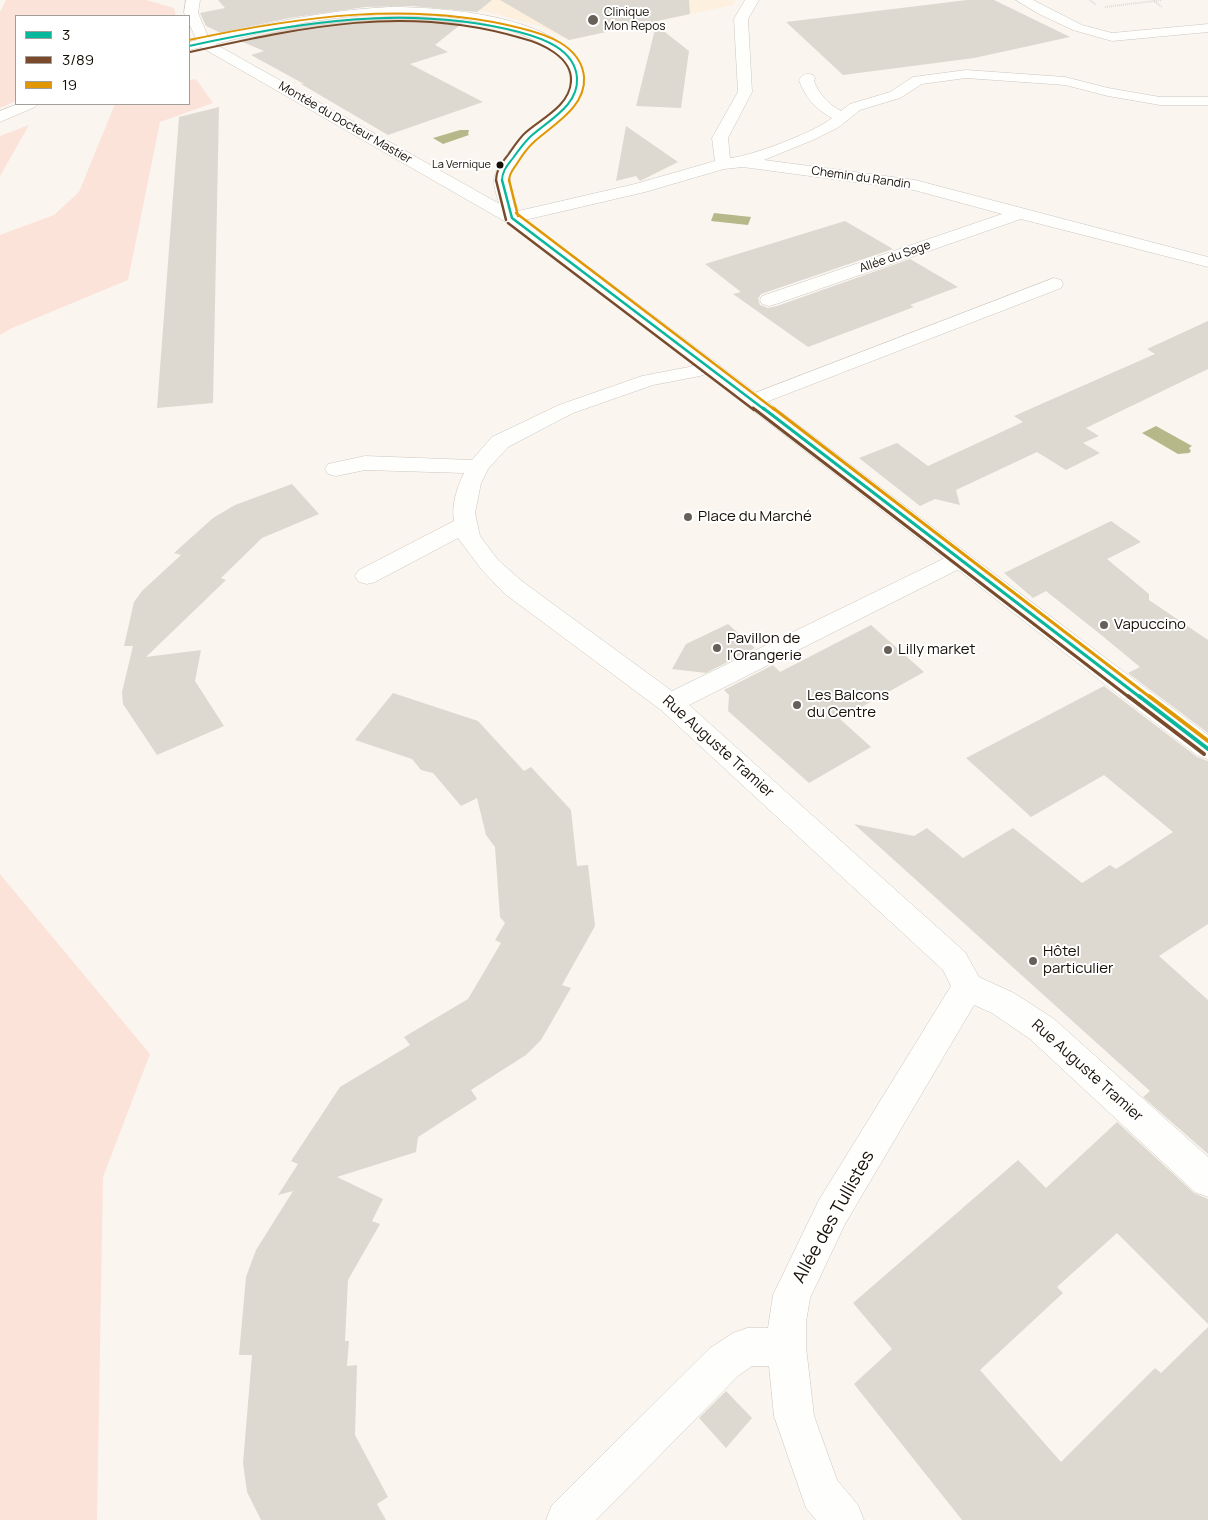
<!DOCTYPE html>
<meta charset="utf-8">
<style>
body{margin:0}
#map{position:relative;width:1208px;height:1520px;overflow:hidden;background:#faf5ef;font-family:Manrope,sans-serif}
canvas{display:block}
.legend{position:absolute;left:15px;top:15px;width:175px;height:90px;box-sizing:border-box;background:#fff;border:1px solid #a29f9b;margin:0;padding:6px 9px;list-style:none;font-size:15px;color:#160f06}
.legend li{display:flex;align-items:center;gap:10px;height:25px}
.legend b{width:25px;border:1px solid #a29f9b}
</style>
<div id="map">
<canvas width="1208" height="1520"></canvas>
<ul class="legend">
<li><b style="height:6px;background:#08b79c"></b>3</li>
<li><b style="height:6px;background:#7a4b2a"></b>3/89</li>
<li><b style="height:6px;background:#e09701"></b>19</li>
</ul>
</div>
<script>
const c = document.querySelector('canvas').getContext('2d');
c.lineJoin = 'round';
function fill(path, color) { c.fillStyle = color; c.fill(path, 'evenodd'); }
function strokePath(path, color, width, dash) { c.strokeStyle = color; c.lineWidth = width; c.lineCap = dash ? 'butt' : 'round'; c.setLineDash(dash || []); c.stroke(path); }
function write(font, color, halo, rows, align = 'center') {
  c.font = font + ' Manrope,sans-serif'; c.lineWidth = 4; c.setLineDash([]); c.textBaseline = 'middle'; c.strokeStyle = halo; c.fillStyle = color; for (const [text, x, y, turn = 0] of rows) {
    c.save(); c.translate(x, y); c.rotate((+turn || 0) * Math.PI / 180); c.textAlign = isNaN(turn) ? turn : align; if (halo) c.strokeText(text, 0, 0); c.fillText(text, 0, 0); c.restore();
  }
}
const built = new Path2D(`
 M 355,0 L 735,0 L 733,5 L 568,40 L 537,25 L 488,12 L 460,8 Z`);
const green = new Path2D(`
 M 6,0 L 146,0 L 174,8 L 176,16 L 16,16 L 16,101 L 0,108 L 0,12 Z
 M 196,79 L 213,103 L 160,122 L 128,280 L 12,328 L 0,335 L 0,235 L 54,215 L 79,192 L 115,104 L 189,104 L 189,80 Z
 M 29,125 L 0,176 L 0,136 Z
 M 0,874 L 150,1054 L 103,1177 L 97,1520 L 0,1520 Z`);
const water = new Path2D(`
 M 460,130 L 469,130 L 468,134 L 469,135 L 443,144 L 433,138 Z
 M 714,213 L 751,217 L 748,225 L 711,221 Z
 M 1156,426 L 1192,446 L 1189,448 L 1191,451 L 1189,453 L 1178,454 L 1142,433 Z`);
const building = new Path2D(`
 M 218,0 L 492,0 L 477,12 L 412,6 L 365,7 L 289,18 L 221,33 L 206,26 L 200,13 L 225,8 Z
 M 500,0 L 689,0 L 690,14 L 569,40 Z
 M 967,0 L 994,0 L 1070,37 L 974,58 L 843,75 L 786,22 Z
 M 389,16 L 418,16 L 465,21 L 435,45 L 448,52 L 410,64 L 483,102 L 388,135 L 301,84 L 304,84 L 251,55 L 264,51 L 238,40 L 303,25 Z
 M 656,25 L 689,51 L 681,108 L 636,106 Z
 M 219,107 L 213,403 L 157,408 L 179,117 Z
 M 626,126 L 678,162 L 640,181 L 636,176 L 616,181 Z
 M 845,221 L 893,249 L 761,294 L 758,299 L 760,305 L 768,308 L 777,306 L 910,259 L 958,287 L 910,305 L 914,307 L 808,347 L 733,294 L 741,292 L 705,264 Z
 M 1208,321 L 1208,369 L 1086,428 L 1099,436 L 1083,443 L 1100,453 L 1066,470 L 1037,452 L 956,490 L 960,505 L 935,499 L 920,506 L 859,458 L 897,443 L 928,466 L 1023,422 L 1014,416 L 1155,354 L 1147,349 Z
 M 292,484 L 319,514 L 262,538 L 221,578 L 226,580 L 146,657 L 201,650 L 195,681 L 224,726 L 157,755 L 123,704 L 122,692 L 133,646 L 124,646 L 134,602 L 142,591 L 181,555 L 174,553 L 213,518 L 235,505 Z
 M 1111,521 L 1141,542 L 1107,559 L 1149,594 L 1149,600 L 1208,640 L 1208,733 L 1128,673 L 1140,667 L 1100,634 L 1046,591 L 1033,598 L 1004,573 Z
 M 728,624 L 755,648 L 706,673 L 672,669 L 686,644 Z
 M 871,625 L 924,672 L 840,719 L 871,747 L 809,783 L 728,711 L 729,695 L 724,690 L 773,665 L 780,672 Z
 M 1104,686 L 1197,757 L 1208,761 L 1208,924 L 1159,956 L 1208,1000 L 1208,1154 L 1143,1097 L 1150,1091 L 854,824 L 914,836 L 927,828 L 963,858 L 1013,828 L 1082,883 L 1110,865 L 1116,869 L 1173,832 L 1104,775 L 1031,817 L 966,758 Z
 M 393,693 L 478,721 L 524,771 L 531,767 L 571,810 L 577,866 L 588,865 L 595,926 L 562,985 L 571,988 L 541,1040 L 526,1055 L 471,1090 L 477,1099 L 418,1137 L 416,1152 L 337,1177 L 383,1199 L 372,1221 L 380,1224 L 348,1280 L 345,1341 L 349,1341 L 347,1366 L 357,1365 L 355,1435 L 388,1497 L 377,1504 L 386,1520 L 261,1520 L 247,1492 L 243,1463 L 252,1355 L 239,1355 L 246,1277 L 256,1250 L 293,1191 L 278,1195 L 298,1164 L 291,1161 L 340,1087 L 410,1045 L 404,1037 L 468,999 L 501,943 L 495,940 L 505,923 L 500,917 L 495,847 L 486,835 L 477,798 L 461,806 L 433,773 L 421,770 L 412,759 L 355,740 Z
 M 1117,1122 L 1194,1193 L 1208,1199 L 1208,1324 L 1117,1233 L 1057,1287 L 1063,1293 L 980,1370 L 1061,1462 L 1155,1368 L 1161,1373 L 1208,1327 L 1208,1520 L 962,1520 L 854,1384 L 892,1349 L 853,1303 L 1018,1160 L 1046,1188 Z
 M 726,1391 L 752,1418 L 726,1448 L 699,1418 Z`);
const path = new Path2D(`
 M 1090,0 L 1096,5
 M 1154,1 L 1162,0
 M 1105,7 L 1154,1 L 1162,7`);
const minor = new Path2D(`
 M 186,0 L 200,0 L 198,13 L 210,41 L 514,212 L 635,184 L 715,161 L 712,138 L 738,92 L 734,19 L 745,0 L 759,0 L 748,19 L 752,92 L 728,138 L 730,158 C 752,156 815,132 832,118 C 816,110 805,97 799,80 C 803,74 806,73 813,75 L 815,78 L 814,81 C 819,94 828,104 841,111 L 850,104 L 890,92 L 913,77 L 966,70 L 1065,77 L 1108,88 L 1160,97 L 1208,97 L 1208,105 L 1160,105 L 1108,96 L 1065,85 L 966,78 L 922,84 L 900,98 L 860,110 L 839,127 L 813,140 L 764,160 L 915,180 L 1208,257 L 1208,267 L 1021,219 L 776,304 L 769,306 L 762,304 L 760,300 L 762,296 L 1002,214 L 914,190 L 743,167 L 724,169 L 645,192 L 512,223 L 506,222 L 199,46 L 189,23 L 189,16 L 186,16 L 184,13 Z
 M 1016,0 L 1033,0 L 1082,25 L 1112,33 L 1208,24 L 1208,32 L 1112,41 L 1073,30 L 1039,14 Z
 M 1054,278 L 1061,280 L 1063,284 L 1061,288 L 761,404 L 754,406 L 747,404 L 744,400 L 747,396 Z
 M 710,360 L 717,362 L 720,366 L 717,370 L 700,376 L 653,385 L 573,413 L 508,447 L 488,469 L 481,483 L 475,513 L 480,536 L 498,560 L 523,582 L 672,691 L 951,555 L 959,552 L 967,555 L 971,560 L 967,565 L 689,705 L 965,952 L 979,977 L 1014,993 L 1054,1019 L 1208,1157 L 1208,1197 L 1195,1192 L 1030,1039 L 992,1013 L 974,1005 L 845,1224 L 810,1298 L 806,1322 L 806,1347 L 814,1416 L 837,1480 L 858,1505 L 864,1520 L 816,1520 L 806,1508 L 774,1416 L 769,1366 L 752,1366 L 738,1376 L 596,1520 L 546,1520 L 552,1505 L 710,1348 L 733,1333 L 747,1328 L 768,1328 L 773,1295 L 819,1200 L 951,986 L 943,970 L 661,710 L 505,594 L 482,570 L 458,538 L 375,582 L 367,584 L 359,582 L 355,576 L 359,570 L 454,521 C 451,506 457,487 464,473 L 365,470 L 336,476 L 328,474 L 325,469 L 328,464 L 365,456 L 472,460 L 492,437 L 559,405 L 642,376 L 689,367 Z`);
const major = new Path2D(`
 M 391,7 C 440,7 554,15 580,64 C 585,73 586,84 582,93 C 573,113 552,125 537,139 C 529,146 524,154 518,162 C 516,165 513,168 511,172 C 507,185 516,203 520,216 C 751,387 978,563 1208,735 L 1208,759 L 1198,756 C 967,578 739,397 506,222 C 502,216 500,208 498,200 C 491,177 493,175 506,156 C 512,147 518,139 526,132 C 541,119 568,105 570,83 C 572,59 549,47 530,38 C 459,8 377,10 303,23 C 264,31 227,42 189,50 L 189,42 C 257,26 320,10 391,7 Z
 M 18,104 L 38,104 L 35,107 L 0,122 L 0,111 Z`);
const bus1Far3 = new Path2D(`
 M 189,46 C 298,22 408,4 519,32 C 542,38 575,49 577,78 C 579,106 547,121 530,137 C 523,144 518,151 513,158 C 507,166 502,171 502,181`);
const bus1Far2 = new Path2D(`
 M 502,180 L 512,218
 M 512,218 L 765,410`);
const bus1Far1 = new Path2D(`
 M 763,408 L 1141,698`);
const bus1 = new Path2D(`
 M 1139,696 L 1208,749`);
const bus2Far3 = new Path2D(`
 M 190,52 C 303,27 407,4 521,38 C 541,43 573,57 571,82 C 569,107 540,119 524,134 C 518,140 513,148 508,155 C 501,164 496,170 496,181`);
const bus2Far2 = new Path2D(`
 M 496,180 L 506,220
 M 508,223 L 754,410`);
const bus2Far1 = new Path2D(`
 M 753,408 L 1130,698`);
const bus2 = new Path2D(`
 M 1128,696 L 1204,754`);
const bus3Far3 = new Path2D(`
 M 189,40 C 297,17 411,0 520,28 C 545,34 581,45 584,77 C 586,107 554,124 535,141 C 528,147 523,154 518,162 C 514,169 509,172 509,181`);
const bus3Far2 = new Path2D(`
 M 509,180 L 518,216
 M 516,213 L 775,410`);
const bus3Far1 = new Path2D(`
 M 773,408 L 1151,698`);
const bus3 = new Path2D(`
 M 1149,696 L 1208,741`);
const markers = [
 [593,20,6,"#666058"],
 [500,165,4.5,"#160f06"],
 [688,517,5,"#666058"],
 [1104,625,5,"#666058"],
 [717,648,5,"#666058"],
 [888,650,5,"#666058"],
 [797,705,5,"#666058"],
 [1033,961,5,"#666058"]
];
const farBusnames = [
 ["La Vernique",491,165]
];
const farPoinames = [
 ["Clinique",604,13],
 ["Mon Repos",604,27]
];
const farStreetnames = [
 ["Montée du Docteur Mastier",345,123,30],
 ["Chemin du Randin",861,178,8],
 ["Allée du Sage",895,257,-19]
];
const poiNames = [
 ["Place du Marché",698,517],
 ["Vapuccino",1114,625],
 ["Pavillon de",727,639],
 ["l'Orangerie",727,656],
 ["Lilly market",898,650],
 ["Les Balcons",807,696],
 ["du Centre",807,713],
 ["Hôtel",1043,952],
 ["particulier",1043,969]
];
const streetNames = [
 ["Rue Auguste Tramier",718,747,42],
 ["Rue Auguste Tramier",1087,1071,42]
];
const nearStreetnames = [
 ["Allée des Tullistes",834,1217,-61]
];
fill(built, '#fdf0de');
fill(green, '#fbe3da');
fill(water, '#b6b88a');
fill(building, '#ddd9d1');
strokePath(minor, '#ccc6bf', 1);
strokePath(major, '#ccc6bf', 1);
strokePath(path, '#dddcd9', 2, [1, 1]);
fill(minor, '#fefefd');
fill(major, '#fefefd');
strokePath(bus1Far3, '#08b79c', 2);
strokePath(bus1Far2, '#08b79c', 2.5);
strokePath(bus1Far1, '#08b79c', 3);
strokePath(bus1, '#08b79c', 4);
strokePath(bus2Far3, '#7a4b2a', 2);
strokePath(bus2Far2, '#7a4b2a', 2.5);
strokePath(bus2Far1, '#7a4b2a', 3);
strokePath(bus2, '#7a4b2a', 4);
strokePath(bus3Far3, '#e09701', 2);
strokePath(bus3Far2, '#e09701', 2.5);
strokePath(bus3Far1, '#e09701', 3);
strokePath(bus3, '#e09701', 4);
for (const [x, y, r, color] of markers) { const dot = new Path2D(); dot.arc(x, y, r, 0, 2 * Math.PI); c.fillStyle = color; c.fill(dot); strokePath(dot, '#fff', 2); }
write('11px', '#160f06', '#fff', farBusnames, 'right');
write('12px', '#160f06', '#fff', farPoinames, 'left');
write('12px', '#160f06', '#fff', farStreetnames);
write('15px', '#160f06', '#fff', poiNames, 'left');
write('15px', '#160f06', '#fff', streetNames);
write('18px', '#160f06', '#fff', nearStreetnames);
</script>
